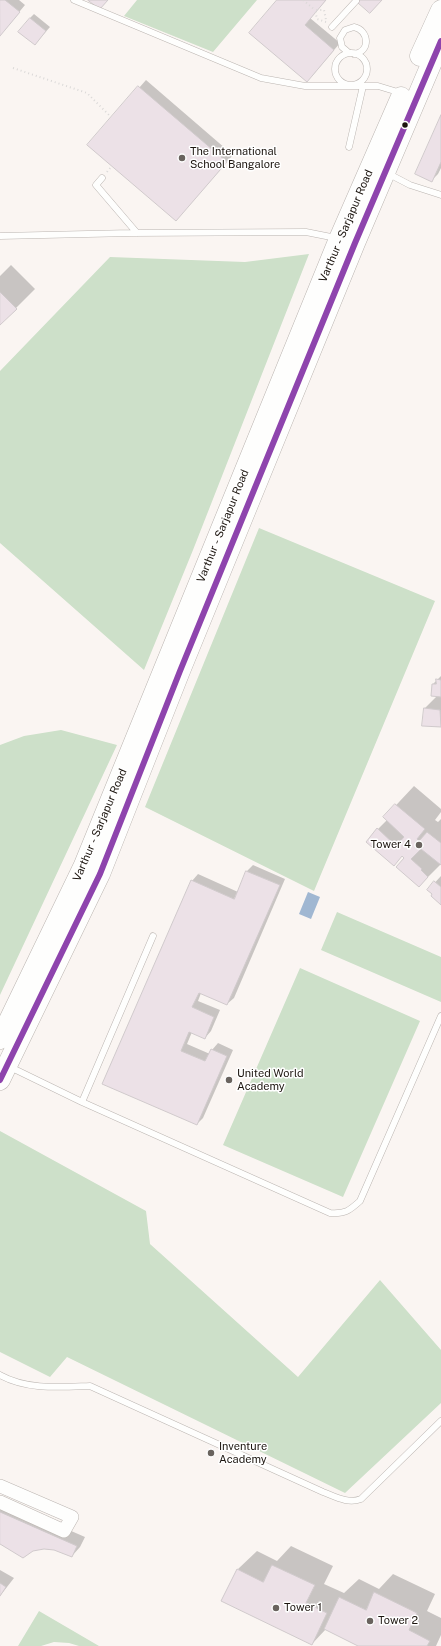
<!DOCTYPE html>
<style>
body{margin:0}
canvas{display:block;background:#faf5f2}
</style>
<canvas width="441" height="1646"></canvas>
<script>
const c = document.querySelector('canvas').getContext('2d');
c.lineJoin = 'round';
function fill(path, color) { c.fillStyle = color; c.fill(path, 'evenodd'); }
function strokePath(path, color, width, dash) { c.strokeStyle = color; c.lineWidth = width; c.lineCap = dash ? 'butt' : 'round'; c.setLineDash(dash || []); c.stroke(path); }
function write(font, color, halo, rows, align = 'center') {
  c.font = font + ' "Public Sans",sans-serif'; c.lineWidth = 3; c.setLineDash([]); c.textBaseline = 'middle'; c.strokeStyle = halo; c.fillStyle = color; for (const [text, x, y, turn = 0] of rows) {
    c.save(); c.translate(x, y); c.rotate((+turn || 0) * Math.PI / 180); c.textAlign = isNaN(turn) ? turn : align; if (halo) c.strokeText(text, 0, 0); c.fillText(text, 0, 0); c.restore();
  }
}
const green = new Path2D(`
 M 137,0 L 257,0 L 213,52 L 124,16 Z
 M 309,254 L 193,550 L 144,670 L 0,543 L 0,371 L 110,257 L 245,262 Z
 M 259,528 L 435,601 L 314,891 L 145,807 Z
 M 61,730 L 117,745 L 0,995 L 0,745 L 24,736 Z
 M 337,912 L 441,957 L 441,1002 L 321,950 Z
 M 300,968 L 420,1021 L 343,1197 L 223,1145 Z
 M 0,1131 L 146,1211 L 150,1244 L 298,1377 L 380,1280 L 441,1350 L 441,1403 L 345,1493 L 67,1357 L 50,1377 L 0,1352 Z
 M 39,1611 L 99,1646 L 79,1646 L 69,1643 L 54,1642 L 41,1646 L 18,1646 Z`);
const water = new Path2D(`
 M 308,892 L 320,897 L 311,919 L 299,914 Z`);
const shadow = new Path2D(`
 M 0,0 L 19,0 L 25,5 L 0,35 Z
 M 278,0 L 326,0 L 310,18 L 340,43 L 313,75 Z
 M 34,14 L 50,27 L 35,44 L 30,18 Z
 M 146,80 L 233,155 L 182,213 L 89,145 Z
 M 441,118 L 441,168 L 438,174 L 432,180 Z
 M 11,265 L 35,289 L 0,324 L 0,276 Z
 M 441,676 L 441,727 L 423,725 L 425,708 L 438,695 L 433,684 Z
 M 414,786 L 441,809 L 441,812 L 435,820 L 438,822 L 441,819 L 441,864 L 419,886 L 406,858 L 378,829 L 387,820 L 385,817 Z
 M 253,865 L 285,879 L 234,998 L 227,1004 L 201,993 L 198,1001 L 220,1010 L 211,1031 L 205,1038 L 192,1032 L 187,1044 L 210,1054 L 212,1050 L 218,1043 L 233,1050 L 203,1118 L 197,1124 L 104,1084 L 192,881 L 198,874 L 238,892 L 247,871 Z
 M 441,876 L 441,904 L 428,890 Z
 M 0,1500 L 85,1537 L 80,1547 L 72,1556 L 54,1549 L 0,1543 Z
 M 291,1546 L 333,1566 L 324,1584 L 344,1593 L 359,1579 L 379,1589 L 393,1574 L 435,1594 L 427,1611 L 441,1618 L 441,1635 L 436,1646 L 361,1646 L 326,1629 L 312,1644 L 238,1569 L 257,1551 L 277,1561 Z
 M 0,1570 L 14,1578 L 0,1596 Z`);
const building = new Path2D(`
 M 0,0 L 5,0 L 20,12 L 0,36 Z
 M 88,0 L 108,0 L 100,9 Z
 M 277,0 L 326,0 L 305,25 L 334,50 L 307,82 L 249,33 Z
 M 355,0 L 382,0 L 370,13 Z
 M 30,18 L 46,31 L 35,45 L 18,32 Z
 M 138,86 L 227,162 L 176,221 L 87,145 Z
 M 441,115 L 441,162 L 432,182 L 415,174 Z
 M 0,292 L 17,309 L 0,325 Z
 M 436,679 L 441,680 L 441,697 L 431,696 L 432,684 L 436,684 Z
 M 424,708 L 440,710 L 441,727 L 422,726 Z
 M 395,804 L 425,829 L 417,839 L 419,841 L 427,832 L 441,843 L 441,865 L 421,849 L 411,859 L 422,869 L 421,870 L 428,877 L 419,887 L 396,867 L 404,858 L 402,856 L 394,866 L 366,842 L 377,828 L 396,846 L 404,837 L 383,817 Z
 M 246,871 L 280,885 L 227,1005 L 199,993 L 192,1007 L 214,1017 L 205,1039 L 189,1032 L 181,1051 L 205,1061 L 211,1049 L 227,1056 L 197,1125 L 102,1084 L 191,880 L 234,899 Z
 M 434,881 L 441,887 L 441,905 L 431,896 L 432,894 L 427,890 Z
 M 0,1512 L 77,1546 L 72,1557 L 54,1550 L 44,1549 L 33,1551 L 23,1558 L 0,1544 Z
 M 272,1565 L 315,1585 L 306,1603 L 327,1613 L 312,1645 L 221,1601 L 237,1569 L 263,1582 Z
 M 0,1583 L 6,1587 L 0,1596 Z
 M 374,1592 L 417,1613 L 409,1630 L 430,1641 L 427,1646 L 358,1646 L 324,1629 L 339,1597 L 366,1610 Z`);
const path = new Path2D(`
 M 303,0 L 315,10
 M 326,22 L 317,19 L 315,10 L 324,10 L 326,20
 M 13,68 L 87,93 L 111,117
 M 107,172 L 111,167`);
const service = new Path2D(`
 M 74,0 L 261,78 L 305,86 L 378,86 L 401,93
 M 332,27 L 356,1
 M 349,53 L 342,47 L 340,38 L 345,30 L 354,27 C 369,30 371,52 354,54
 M335 69a16 16 0 1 1 32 0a16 16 0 1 1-32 0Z
 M 349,147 L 363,86
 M 387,173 L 410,185 L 441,195
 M 102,178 L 96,185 L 137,233
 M 0,236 L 131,233 L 306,232 L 336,238
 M 10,1067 L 82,1102 L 330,1213 C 345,1214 349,1211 360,1201 L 441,1016
 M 82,1102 L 153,936
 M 0,1375 C 27,1390 60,1387 90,1386 L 323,1492 C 336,1497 348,1504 361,1499 L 441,1421`);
const minor = new Path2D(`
 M 0,1486 L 72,1517 L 64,1531 L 0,1502`);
const primary = new Path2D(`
 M 420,56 L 441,10
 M 0,1039 L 84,865 L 339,239 L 401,97
 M 0,1080 L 100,874 L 180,671 L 355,243 L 441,41`);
const bus1 = new Path2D(`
 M 0,1080 L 100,874 L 180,671 L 355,243 L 441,41`);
const markers = [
 [405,125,3.5,"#1b140e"],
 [182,158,4,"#69635e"],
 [419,845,4,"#69635e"],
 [229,1080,4,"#69635e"],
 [211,1453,4,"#69635e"],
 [276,1608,4,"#69635e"],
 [370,1621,4,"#69635e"]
];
const poiNames = [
 ["The International",190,152],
 ["School Bangalore",190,165],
 ["Tower 4",411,845,"right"],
 ["United World",237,1074],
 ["Academy",237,1087],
 ["Inventure",219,1447],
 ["Academy",219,1460],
 ["Tower 1",284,1608],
 ["Tower 2",378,1621]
];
const streetNames = [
 ["Varthur - Sarjapur Road",346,226,-67],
 ["Varthur - Sarjapur Road",223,526,-68],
 ["Varthur - Sarjapur Road",100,825,-67]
];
fill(green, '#cde0c9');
fill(water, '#a0b7d2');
fill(shadow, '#0003');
fill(building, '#ece1e7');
strokePath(building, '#d0cacc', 1);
strokePath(service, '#bbb5b1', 7);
strokePath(minor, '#bbb5b1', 14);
strokePath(primary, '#bbb5b1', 21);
strokePath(path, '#dbd9d8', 2, [1, 3]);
strokePath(service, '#fefefd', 6);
strokePath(minor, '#fefefd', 13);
strokePath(primary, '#fefefd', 20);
strokePath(bus1, '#8e44ad', 6);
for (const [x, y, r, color] of markers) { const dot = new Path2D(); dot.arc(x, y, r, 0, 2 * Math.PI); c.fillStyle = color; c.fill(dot); strokePath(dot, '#fff', 1.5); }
write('11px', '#1b140e', '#fff', poiNames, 'left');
write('11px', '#1b140e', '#fff', streetNames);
</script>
